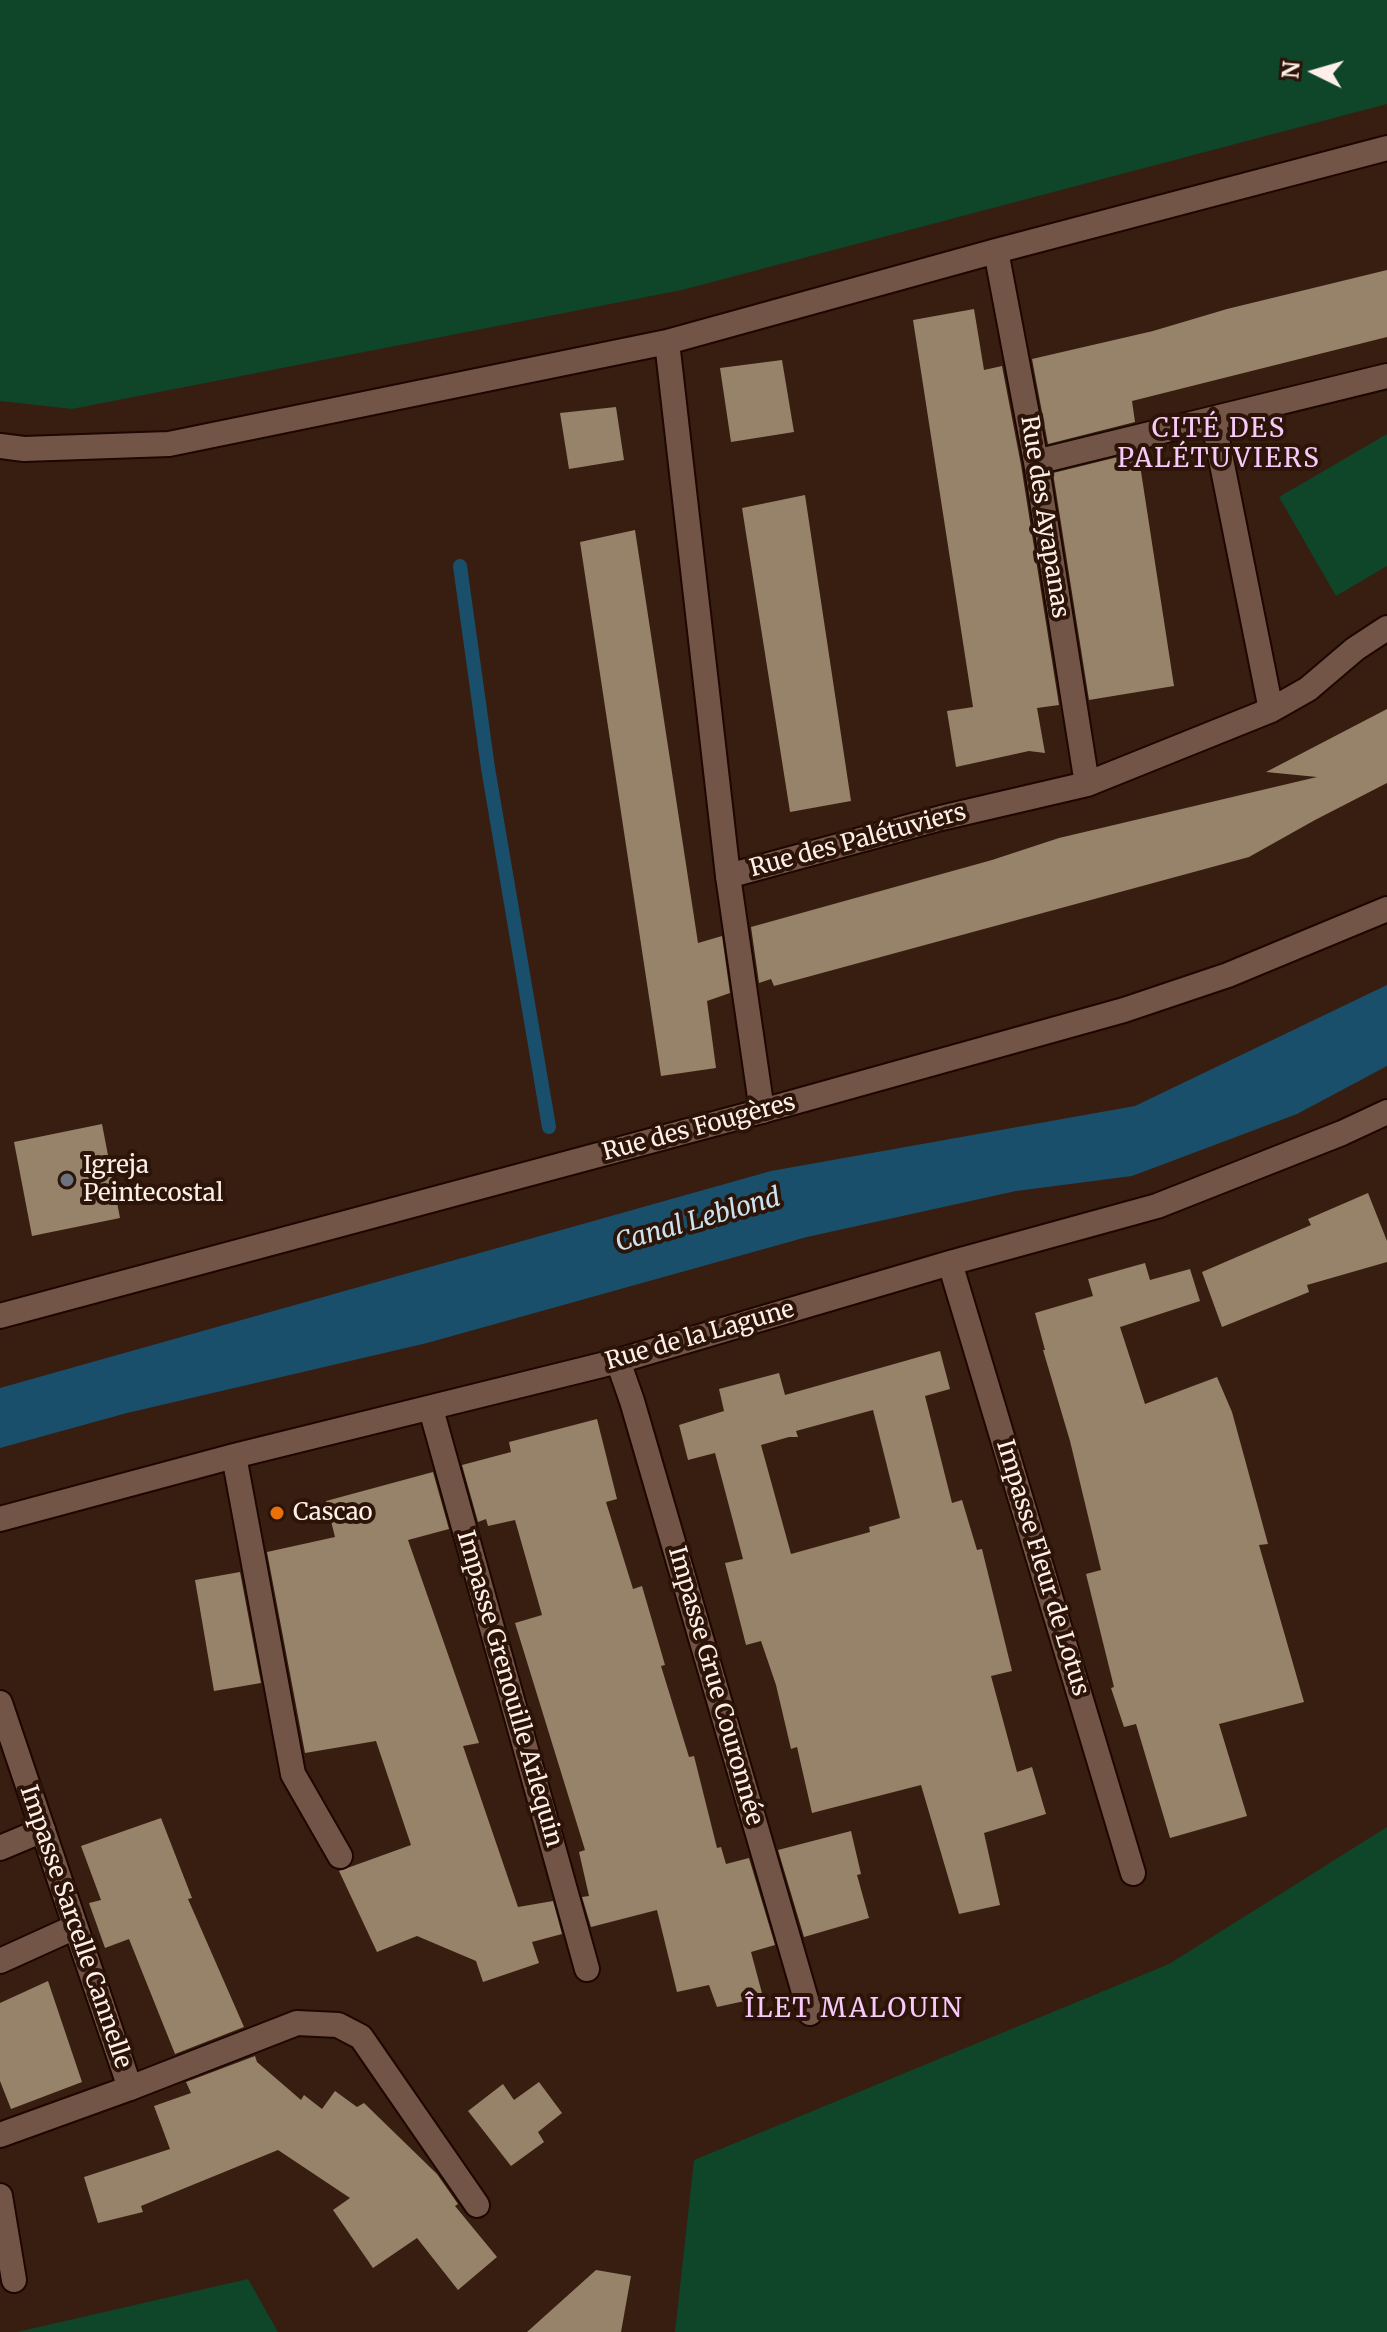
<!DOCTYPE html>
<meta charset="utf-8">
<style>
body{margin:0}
#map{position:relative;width:1387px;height:2332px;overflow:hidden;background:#371e11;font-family:Merriweather,serif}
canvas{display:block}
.north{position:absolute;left:1275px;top:32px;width:80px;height:80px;-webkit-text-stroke:6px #2c1408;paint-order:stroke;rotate:275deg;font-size:22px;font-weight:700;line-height:32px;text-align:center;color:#feefe9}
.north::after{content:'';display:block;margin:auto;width:28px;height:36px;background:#feefe9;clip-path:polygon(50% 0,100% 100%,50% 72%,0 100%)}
</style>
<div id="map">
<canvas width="1387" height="2332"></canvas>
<div class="north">N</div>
</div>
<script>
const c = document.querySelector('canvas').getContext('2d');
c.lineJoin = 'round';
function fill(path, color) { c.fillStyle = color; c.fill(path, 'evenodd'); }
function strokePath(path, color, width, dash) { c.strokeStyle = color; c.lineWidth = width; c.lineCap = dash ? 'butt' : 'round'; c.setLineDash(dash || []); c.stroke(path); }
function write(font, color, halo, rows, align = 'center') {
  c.font = font + ' Merriweather,serif'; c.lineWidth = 8; c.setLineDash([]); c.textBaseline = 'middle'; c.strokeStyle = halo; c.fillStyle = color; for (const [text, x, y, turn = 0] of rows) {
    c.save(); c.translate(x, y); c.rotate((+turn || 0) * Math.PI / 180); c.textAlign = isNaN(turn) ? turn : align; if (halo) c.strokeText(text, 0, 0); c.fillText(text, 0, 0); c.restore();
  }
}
const green = new Path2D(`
 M 0,0 L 1387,0 L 1387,104 L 682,290 L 72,409 L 0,401 Z
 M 1387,434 L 1387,566 L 1336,596 L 1279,497 Z
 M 1387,1827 L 1387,2332 L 675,2332 L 694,2160 L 1169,1964 Z
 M 248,2279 L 278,2332 L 17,2332 Z`);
const water = new Path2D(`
 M 1387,985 L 1387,1066 L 1297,1114 L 1132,1176 L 1016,1191 L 807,1237 L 427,1343 L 127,1413 L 0,1448 L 0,1388 L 771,1171 L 1135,1106 Z`);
const stream = new Path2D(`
 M 460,566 L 488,768 L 549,1127`);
const building = new Path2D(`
 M 1387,270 L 1387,337 L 1132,401 L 1135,422 L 1048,444 L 1032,359 L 1153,331 L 1227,309 Z
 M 974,309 L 984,370 L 1002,366 L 1021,465 L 1059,705 L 1037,708 L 1045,753 L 1029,751 L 956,767 L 947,711 L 973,707 L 913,320 Z
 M 782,360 L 794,432 L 731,442 L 720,368 Z
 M 616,407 L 624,460 L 569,469 L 560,413 Z
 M 1138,452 L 1174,686 L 1089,700 L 1053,473 Z
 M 805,495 L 851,801 L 790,812 L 742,508 Z
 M 635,530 L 698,943 L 722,936 L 730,993 L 707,1001 L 716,1068 L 661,1076 L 580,542 Z
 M 1387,709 L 1387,783 L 1315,820 L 1249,857 L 774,986 L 771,979 L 759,983 L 751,927 L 992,860 L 1059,838 L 1317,777 L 1266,772 Z
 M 102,1124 L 120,1218 L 32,1236 L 14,1142 Z
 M 1368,1193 L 1387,1241 L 1387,1262 L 1307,1285 L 1309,1292 L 1222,1327 L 1202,1272 L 1311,1225 L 1308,1219 Z
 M 1145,1263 L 1150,1280 L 1190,1269 L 1200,1301 L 1120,1327 L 1145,1404 L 1217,1377 L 1232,1412 L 1268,1544 L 1259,1545 L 1304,1702 L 1219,1724 L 1247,1816 L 1170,1838 L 1136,1724 L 1124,1727 L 1111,1688 L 1114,1687 L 1086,1574 L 1101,1570 L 1070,1441 L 1043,1350 L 1045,1350 L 1035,1313 L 1093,1296 L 1088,1279 Z
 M 940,1351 L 950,1389 L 925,1396 L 952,1503 L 962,1500 L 977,1550 L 982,1549 L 1012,1671 L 991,1676 L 1017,1772 L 1032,1767 L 1046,1814 L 984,1833 L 1000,1905 L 959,1914 L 921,1785 L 812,1813 L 797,1747 L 791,1749 L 776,1685 L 761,1641 L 746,1645 L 725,1563 L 743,1559 L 715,1453 L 688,1460 L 679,1425 L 724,1411 L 719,1389 L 779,1373 L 785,1395 ZM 873,1410 L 900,1518 L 869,1527 L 870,1532 L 791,1554 L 761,1445 L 789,1437 L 798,1437 L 796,1431 Z
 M 597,1419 L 617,1499 L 606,1502 L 633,1589 L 642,1586 L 665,1665 L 661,1666 L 689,1757 L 694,1756 L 717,1848 L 721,1847 L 726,1864 L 749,1858 L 775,1945 L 751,1952 L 763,1997 L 717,2007 L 709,1985 L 677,1992 L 657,1910 L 591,1927 L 582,1897 L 589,1896 L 579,1852 L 585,1850 L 515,1623 L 542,1615 L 515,1520 L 488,1526 L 486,1519 L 478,1522 L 462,1465 L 511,1452 L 509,1442 Z
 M 433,1472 L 449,1529 L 408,1540 L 479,1743 L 463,1746 L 518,1907 L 553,1901 L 562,1934 L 532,1942 L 539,1963 L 483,1982 L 476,1961 L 417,1936 L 377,1952 L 339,1871 L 411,1845 L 376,1741 L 305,1753 L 267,1552 L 335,1537 L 326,1501 Z
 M 240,1572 L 261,1683 L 214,1691 L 195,1580 Z
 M 161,1818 L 192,1898 L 188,1899 L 244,2027 L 175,2054 L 129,1939 L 105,1948 L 89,1903 L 101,1900 L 81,1846 Z
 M 851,1831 L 861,1874 L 857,1875 L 869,1918 L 804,1937 L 778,1850 Z
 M 48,1981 L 82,2082 L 11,2109 L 0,2081 L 0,2003 Z
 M 255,2056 L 257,2062 L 301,2100 L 304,2095 L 322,2109 L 335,2091 L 357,2107 L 364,2103 L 437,2174 L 458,2204 L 455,2206 L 497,2257 L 458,2290 L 417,2238 L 373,2268 L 333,2210 L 350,2198 L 278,2150 L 141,2206 L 143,2212 L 98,2223 L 84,2177 L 170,2149 L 154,2106 L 191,2093 L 186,2082 Z
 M 539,2082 L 562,2113 L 538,2132 L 544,2142 L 511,2166 L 468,2111 L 503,2084 L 514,2100 Z
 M 596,2270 L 631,2276 L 621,2332 L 527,2332 Z`);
const service = new Path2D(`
 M 728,876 L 762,1111
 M 0,1848 L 43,1830
 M 0,1961 L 75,1927
 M 0,2135 L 130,2088
 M 0,2196 L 14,2280`);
const minor = new Path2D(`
 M 996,251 L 1036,462 L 1087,784
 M 667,342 L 728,876 L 941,818 L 1087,784 L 1271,710 L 1308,689 L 1355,649 L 1387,628
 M 1213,419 L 1271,710
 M 0,446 L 24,449 L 169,444 L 667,342 L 996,251 L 1387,148
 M 1036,462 L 1387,376
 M 950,1263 L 1133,1873
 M 0,1316 L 762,1111 L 1124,1010 L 1228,975 L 1387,909
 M 618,1361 L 632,1401 L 810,2013
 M 431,1409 L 587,1969
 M 234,1456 L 293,1774 L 340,1856
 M 0,1519 L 234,1456 L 618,1361 L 950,1263 L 1157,1206 L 1342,1133 L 1387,1112
 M 0,1703 L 130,2088 L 297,2023 L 338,2025 L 361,2037 L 477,2205`);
const markers = [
 [67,1180,8,"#6b7280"],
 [277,1513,8,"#e8710a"]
];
const streetNames = [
 ["Rue des Ayapanas",1044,517,81],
 ["Rue des Palétuviers",858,841,-15],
 ["Rue des Fougères",699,1128,-15],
 ["Rue de la Lagune",700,1336,-16],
 ["Impasse Fleur de Lotus",1042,1568,73],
 ["Impasse Grue Couronnée",715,1686,74],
 ["Impasse Grenouille Arlequin",509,1689,74],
 ["Impasse Sarcelle Cannelle",75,1927,71]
];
const poiNames = [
 ["Igreja",83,1166],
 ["Peintecostal",83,1194],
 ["Cascao",293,1513]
];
const neighbourhoodNames = [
 ["CITÉ DES",1219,430],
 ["PALÉTUVIERS",1219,460],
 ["ÎLET MALOUIN",854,2010]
];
const waterNames = [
 ["Canal Leblond",698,1221,-16]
];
fill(green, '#0f4528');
fill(water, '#1a4f6b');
strokePath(stream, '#1a4f6b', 14);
fill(building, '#968369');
strokePath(service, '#1d0700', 28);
strokePath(minor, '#1d0700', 28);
strokePath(service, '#735548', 24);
strokePath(minor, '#735548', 24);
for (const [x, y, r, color] of markers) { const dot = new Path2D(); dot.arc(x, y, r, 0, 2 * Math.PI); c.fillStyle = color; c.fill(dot); strokePath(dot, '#2c1408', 3); }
write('24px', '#feefe9', '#2c1408', streetNames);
write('24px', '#feefe9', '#2c1408', poiNames, 'left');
c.letterSpacing = '2px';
write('26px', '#f7cafa', '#2c1408', neighbourhoodNames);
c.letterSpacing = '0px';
write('italic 26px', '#cce2ef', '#2c1408', waterNames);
</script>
